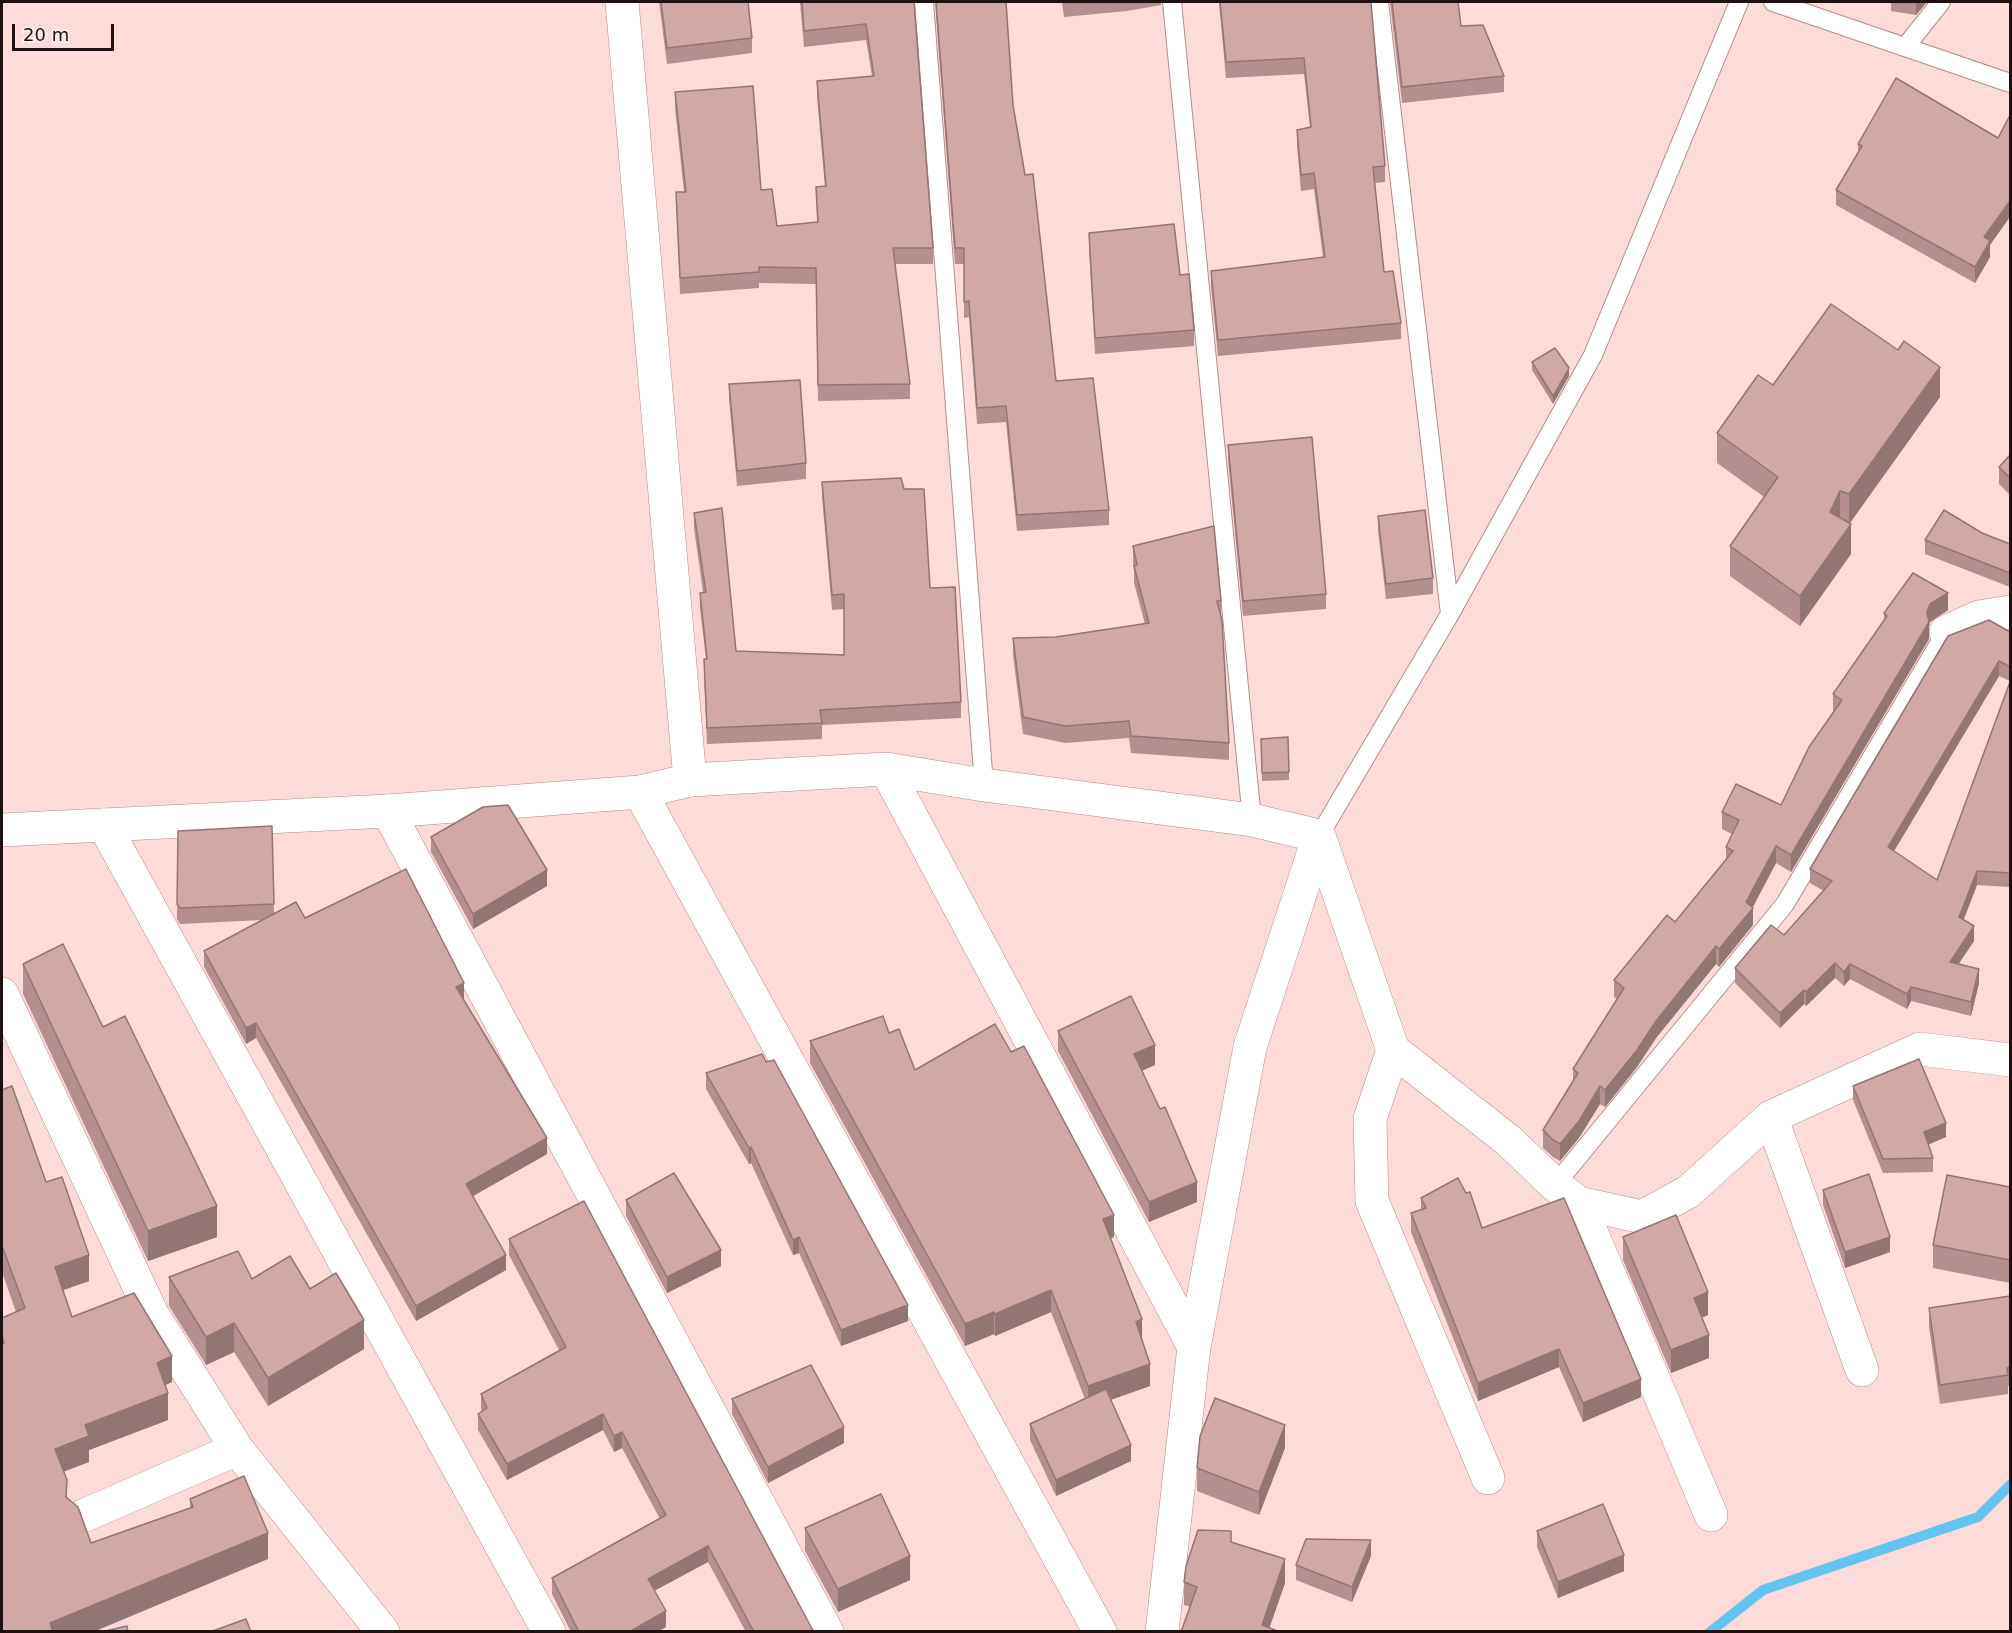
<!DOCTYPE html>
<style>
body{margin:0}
#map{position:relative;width:2012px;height:1633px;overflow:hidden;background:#fddbd9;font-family:"DejaVu Sans",sans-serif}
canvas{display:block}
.frame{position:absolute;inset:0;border:3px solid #1f1111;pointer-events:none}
.scale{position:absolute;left:12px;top:24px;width:102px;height:27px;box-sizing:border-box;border:3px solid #1f1111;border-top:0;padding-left:8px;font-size:18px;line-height:21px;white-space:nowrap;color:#1f1111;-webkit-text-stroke:4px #feedec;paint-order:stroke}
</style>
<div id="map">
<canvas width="2012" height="1633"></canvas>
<div class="frame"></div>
<div class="scale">20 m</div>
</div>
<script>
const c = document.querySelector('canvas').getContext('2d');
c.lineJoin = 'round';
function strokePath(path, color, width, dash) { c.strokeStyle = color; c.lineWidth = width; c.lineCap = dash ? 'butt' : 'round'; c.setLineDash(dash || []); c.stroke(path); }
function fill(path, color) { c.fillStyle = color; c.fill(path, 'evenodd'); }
const stream = new Path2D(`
 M 1710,1632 L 1763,1590 L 1978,1517 L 2010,1485`);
const lane = new Path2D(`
 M 924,2 L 984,785
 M 1172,2 L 1252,820
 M 1379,2 L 1450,614
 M 1773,2 L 2010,83
 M 1906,46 L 1941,2
 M 1319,836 L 1450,614 L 1593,355 L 1739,2
 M 1555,1185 L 1785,904 L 1946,632`);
const street = new Path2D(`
 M 1946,632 L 1979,617 L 2010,612
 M 886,769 L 1194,1347
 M 690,780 L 886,769 L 984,785 L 1252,820 L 1319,836 L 1393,1050 L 1509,1141 L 1555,1185 L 1579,1203 L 1642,1217 L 1688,1192 L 1771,1117 L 1920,1049 L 2010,1060
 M 640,792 L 1100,1632
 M 388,811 L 827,1632
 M 104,825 L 549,1632
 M 2,994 L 152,1314 L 237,1449 L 383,1632
 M 1393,1050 L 1370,1119 L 1372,1201 L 1488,1478
 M 1771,1117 L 1862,1370
 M 1579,1203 L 1711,1515
 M 83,1516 L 237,1449
 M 1162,1632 L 1194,1347 L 1250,1047 L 1319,836`);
const secondary = new Path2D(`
 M 2,830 L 388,811 L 640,792 L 690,780 L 622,2`);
const wall = new Path2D(`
 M 659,2 L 748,2 L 752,38 L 752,53 L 667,64 Z
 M 800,2 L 914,2 L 933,248 L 933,264 L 895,264 L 910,384 L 910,399 L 818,401 L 816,284 L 759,283 L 759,288 L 680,294 L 676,192 L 684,192 L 675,108 L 675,92 L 761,190 L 777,226 L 817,222 L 816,187 L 825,187 L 817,97 L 817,81 L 872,76 L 866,40 L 804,47 Z
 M 935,2 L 1006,2 L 1013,105 L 1056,381 L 1109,510 L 1109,525 L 1017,531 L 1006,422 L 977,424 L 969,317 L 964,318 L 964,264 L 955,264 Z
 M 1062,2 L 1161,2 L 1161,5 L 1127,11 L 1064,17 Z
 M 1219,2 L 1371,2 L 1385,166 L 1385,182 L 1375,183 L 1384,272 L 1401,323 L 1401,339 L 1218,356 L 1211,287 L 1211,271 L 1323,257 L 1314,189 L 1301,191 L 1297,146 L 1297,130 L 1310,127 L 1304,74 L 1226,78 Z
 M 1390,2 L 1458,2 L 1461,26 L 1504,76 L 1504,92 L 1402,103 Z
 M 1891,2 L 1927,2 L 1916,15 L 1891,11 Z
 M 1896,78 L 1990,245 L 1990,257 L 1975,283 L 1836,205 L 1836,190 L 1858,153 L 1858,144 Z
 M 1089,233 L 1180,275 L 1194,330 L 1194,346 L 1095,354 L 1089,249 Z
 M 1532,362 L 1569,376 L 1553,404 L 1532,370 Z
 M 729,384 L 806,463 L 806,479 L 737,486 L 729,399 Z
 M 1773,385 L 1940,397 L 1850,523 L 1851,554 L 1800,626 L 1730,576 L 1730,546 L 1764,497 L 1717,463 L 1717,433 Z
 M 1228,445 L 1326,594 L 1326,609 L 1243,616 L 1228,460 Z
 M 2010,455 L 2010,495 L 1999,484 L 1999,467 Z
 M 822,482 L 904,489 L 961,702 L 961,718 L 822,725 L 822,739 L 707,744 L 704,674 L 704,659 L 706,659 L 700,608 L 700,593 L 703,592 L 694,528 L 694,513 L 736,651 L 844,655 L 844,609 L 832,610 L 822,497 Z
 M 1378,516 L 1433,578 L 1433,594 L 1386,599 L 1378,531 Z
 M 1982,533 L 2010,544 L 2010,587 L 1925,554 L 1925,540 Z
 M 1133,546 L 1221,601 L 1221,618 L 1229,743 L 1229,760 L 1131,753 L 1129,738 L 1065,743 L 1023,734 L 1013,655 L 1013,638 L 1056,637 L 1145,624 L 1134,583 L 1134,570 L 1133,563 Z
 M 1948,610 L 1930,622 L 1929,626 L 1929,639 L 1791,872 L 1776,863 L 1753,907 L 1753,925 L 1719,967 L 1716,964 L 1656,1038 L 1637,1067 L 1605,1107 L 1600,1104 L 1579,1138 L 1560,1161 L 1553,1157 L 1543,1148 L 1543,1130 L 1573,1081 L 1573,1069 L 1617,999 L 1614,997 L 1614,980 L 1675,922 L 1726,859 L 1726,847 L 1732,834 L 1722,829 L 1722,812 L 1781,805 L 1834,712 L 1833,711 L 1833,694 L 1884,620 L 1884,613 Z
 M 2010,632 L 2010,681 L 1999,676 L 1894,851 L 1937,880 L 2010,682 L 2010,887 L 1977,885 L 1964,919 L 1974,941 L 1958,964 L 1979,983 L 1971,1016 L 1911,1001 L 1907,1009 L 1850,979 L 1844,986 L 1835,978 L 1806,1006 L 1804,1004 L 1780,1028 L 1735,983 L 1735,968 L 1784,935 L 1824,891 L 1810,883 L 1810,869 Z
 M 1261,739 L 1289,772 L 1289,780 L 1262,781 Z
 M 272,826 L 274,914 L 305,918 L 464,999 L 463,999 L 547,1154 L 473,1196 L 506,1270 L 416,1321 L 256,1038 L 246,1044 L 204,967 L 204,951 L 262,920 L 180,924 L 177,919 L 178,831 Z
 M 431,837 L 547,886 L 473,929 L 431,852 Z
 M 23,964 L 103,1027 L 217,1237 L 148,1261 L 23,994 Z
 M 1058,1031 L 1155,1065 L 1142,1071 L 1197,1202 L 1149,1222 L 1058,1051 Z
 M 889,1033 L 915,1070 L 1114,1237 L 1110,1238 L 1142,1338 L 1150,1386 L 1110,1400 L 1131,1461 L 1056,1496 L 1030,1440 L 1030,1424 L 1085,1399 L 1051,1312 L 995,1336 L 994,1334 L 965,1346 L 810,1063 L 810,1041 Z
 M 706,1073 L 908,1321 L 841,1346 L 799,1253 L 793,1255 L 751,1163 L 749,1164 L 706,1089 Z
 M 1853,1086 L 1946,1137 L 1928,1145 L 1933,1158 L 1933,1172 L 1883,1173 L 1853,1100 Z
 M 2,1090 L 46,1182 L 89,1281 L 63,1290 L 72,1317 L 172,1382 L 165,1385 L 168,1420 L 89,1450 L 89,1462 L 64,1471 L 67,1498 L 91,1543 L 190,1508 L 190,1499 L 268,1559 L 2,1632 L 2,1318 L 16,1312 L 2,1272 Z
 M 2010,1187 L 2010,1283 L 1933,1268 L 1933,1245 Z
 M 1823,1190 L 1890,1252 L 1845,1268 L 1823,1205 Z
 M 1421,1198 L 1482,1228 L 1641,1397 L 1583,1422 L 1559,1367 L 1478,1401 L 1411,1232 L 1411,1213 L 1421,1210 Z
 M 626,1200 L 721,1266 L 667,1293 L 626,1216 Z
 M 1623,1237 L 1708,1315 L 1702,1317 L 1709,1358 L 1671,1373 L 1623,1260 Z
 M 509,1239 L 814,1632 L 746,1632 L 708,1562 L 654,1591 L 666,1627 L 657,1632 L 571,1632 L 552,1594 L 552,1578 L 660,1519 L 622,1448 L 614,1452 L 603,1430 L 507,1480 L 478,1430 L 478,1414 L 482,1412 L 481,1409 L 481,1394 L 559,1350 L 509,1255 Z
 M 169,1277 L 252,1279 L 310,1289 L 364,1349 L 268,1406 L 234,1352 L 206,1365 L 169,1306 Z
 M 2010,1296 L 2010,1386 L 2008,1386 L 2008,1394 L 1940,1404 L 1929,1327 L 1929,1308 Z
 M 732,1399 L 844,1443 L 768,1483 L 732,1414 Z
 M 1285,1448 L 1259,1515 L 1197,1491 L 1197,1468 Z
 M 805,1528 L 910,1580 L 838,1612 L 805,1551 Z
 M 1537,1531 L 1624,1571 L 1558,1598 L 1537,1547 Z
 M 1231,1542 L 1285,1583 L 1269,1628 L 1184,1605 L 1184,1582 Z
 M 1371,1556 L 1352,1602 L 1296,1580 L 1296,1565 Z`);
const shadedWall = new Path2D(`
 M 1916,2 L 1927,2 L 1916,15 Z
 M 2010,201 L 2010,217 L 1990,245 L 1990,257 L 1975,283 L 1975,267 L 1984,237 Z
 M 1940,367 L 1940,397 L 1849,524 L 1849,494 Z
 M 1569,368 L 1569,376 L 1553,404 L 1553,396 Z
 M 1840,491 L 1840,521 L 1830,512 Z
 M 1851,524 L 1851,554 L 1800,626 L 1800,596 Z
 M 1948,593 L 1948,610 L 1930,622 L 1929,626 L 1929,639 L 1791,872 L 1791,855 L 1927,612 L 1930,604 Z
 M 1999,661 L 1999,676 L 1888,861 L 1888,847 Z
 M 1776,846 L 1776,863 L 1751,910 L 1753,908 L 1753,925 L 1719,967 L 1719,949 L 1746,902 Z
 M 547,870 L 547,886 L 473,929 L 473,914 Z
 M 1977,871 L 1977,885 L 1959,931 L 1959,917 Z
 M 1974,926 L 1974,941 L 1950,977 L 1950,962 Z
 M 1716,946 L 1716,964 L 1656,1038 L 1637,1067 L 1605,1107 L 1605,1090 L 1656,1021 Z
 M 1835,963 L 1835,978 L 1806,1006 L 1806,992 Z
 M 1850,964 L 1850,979 L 1844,986 L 1844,972 Z
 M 1979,969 L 1979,983 L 1971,1016 L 1971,1002 Z
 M 464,983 L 464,999 L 456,1003 L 456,987 Z
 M 1911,987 L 1911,1001 L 1907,1009 L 1907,994 Z
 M 1804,990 L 1804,1004 L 1780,1028 L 1780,1013 Z
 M 256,1023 L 256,1038 L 246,1044 L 246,1028 Z
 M 1155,1045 L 1155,1065 L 1134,1074 L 1134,1054 Z
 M 1600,1086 L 1600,1104 L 1579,1138 L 1560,1161 L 1560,1144 Z
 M 1946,1123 L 1946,1137 L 1924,1146 L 1924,1132 Z
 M 547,1138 L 547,1154 L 466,1200 L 466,1184 Z
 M 751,1147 L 751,1163 L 749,1164 L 749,1148 Z
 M 1197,1182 L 1197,1202 L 1149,1222 L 1149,1202 Z
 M 217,1206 L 217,1237 L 148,1261 L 148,1231 Z
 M 1114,1215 L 1114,1237 L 1103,1241 L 1103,1219 Z
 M 799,1237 L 799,1253 L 793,1255 L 793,1240 Z
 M 1890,1237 L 1890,1252 L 1845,1268 L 1845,1252 Z
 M 721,1250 L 721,1266 L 667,1293 L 667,1277 Z
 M 89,1255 L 89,1281 L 55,1293 L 55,1267 Z
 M 506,1255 L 506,1270 L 416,1321 L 416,1306 Z
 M 1051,1290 L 1051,1312 L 995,1336 L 995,1314 Z
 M 1708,1292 L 1708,1315 L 1694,1321 L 1694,1298 Z
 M 908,1305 L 908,1321 L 841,1346 L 841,1330 Z
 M 994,1312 L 994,1334 L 965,1346 L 965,1324 Z
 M 1142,1319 L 1142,1341 L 1136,1322 Z
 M 364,1320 L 364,1349 L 268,1406 L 268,1378 Z
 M 234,1323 L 234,1352 L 206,1365 L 206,1337 Z
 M 1709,1335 L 1709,1358 L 1671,1373 L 1671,1350 Z
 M 1559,1349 L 1559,1367 L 1478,1401 L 1478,1383 Z
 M 172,1356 L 172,1382 L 157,1389 L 157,1363 Z
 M 1150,1364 L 1150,1386 L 1088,1408 L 1088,1386 Z
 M 1641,1379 L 1641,1397 L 1583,1422 L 1583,1403 Z
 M 168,1393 L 168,1420 L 89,1450 L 89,1462 L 55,1475 L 55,1449 L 85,1425 Z
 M 603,1414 L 603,1430 L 507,1480 L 507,1464 Z
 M 1285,1425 L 1285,1448 L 1259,1515 L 1259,1492 Z
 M 844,1427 L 844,1443 L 768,1483 L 768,1467 Z
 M 622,1432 L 622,1448 L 614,1452 L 614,1436 Z
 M 1131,1445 L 1131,1461 L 1056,1496 L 1056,1480 Z
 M 268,1533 L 268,1559 L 93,1632 L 50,1632 L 50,1623 Z
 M 1371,1540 L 1371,1556 L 1352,1602 L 1352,1587 Z
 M 708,1546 L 708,1562 L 648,1594 L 648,1579 Z
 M 1624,1555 L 1624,1571 L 1558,1598 L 1558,1582 Z
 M 910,1556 L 910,1580 L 838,1612 L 838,1589 Z
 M 1285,1559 L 1285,1583 L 1268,1632 L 1262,1625 Z
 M 666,1611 L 666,1627 L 657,1632 L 629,1632 Z`);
const building = new Path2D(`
 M 661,2 L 748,2 L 752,38 L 667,48 Z
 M 802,2 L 914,2 L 933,248 L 893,248 L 910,384 L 818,385 L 816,268 L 759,267 L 759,272 L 680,278 L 676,192 L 686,192 L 675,92 L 753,86 L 761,190 L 772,189 L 777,226 L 818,222 L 816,187 L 826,186 L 817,81 L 874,76 L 866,24 L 804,31 Z
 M 936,2 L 1006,2 L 1013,105 L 1025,175 L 1033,174 L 1056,381 L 1093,378 L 1109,510 L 1017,515 L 1006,406 L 977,408 L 969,301 L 964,302 L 964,248 L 955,248 Z
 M 1220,2 L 1371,2 L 1385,166 L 1373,167 L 1384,272 L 1393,271 L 1401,323 L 1218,340 L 1211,271 L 1325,257 L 1314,173 L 1301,175 L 1297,130 L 1311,127 L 1304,58 L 1226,62 Z
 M 1392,2 L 1458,2 L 1461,26 L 1483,25 L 1504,76 L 1402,87 Z
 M 1896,78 L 1998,138 L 2009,117 L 2010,118 L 2010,201 L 1984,237 L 1990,241 L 1975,267 L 1836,190 L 1862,146 L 1858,144 Z
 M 1174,224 L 1180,275 L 1189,274 L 1194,330 L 1095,338 L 1089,233 Z
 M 1831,304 L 1898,350 L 1904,341 L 1940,367 L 1849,494 L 1840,491 L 1830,512 L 1851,524 L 1800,596 L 1730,546 L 1778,477 L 1717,433 L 1758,375 L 1773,385 Z
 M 1555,348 L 1569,368 L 1553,396 L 1532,362 Z
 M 800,380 L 806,463 L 737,471 L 729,384 Z
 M 1312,437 L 1326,594 L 1243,601 L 1228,445 Z
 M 2010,455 L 2010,478 L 1999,467 Z
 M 901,478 L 904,489 L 924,489 L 930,588 L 955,587 L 961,702 L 820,710 L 822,723 L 707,728 L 704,659 L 707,659 L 700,593 L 706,592 L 694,513 L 722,508 L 736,651 L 844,655 L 844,594 L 832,595 L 822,482 Z
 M 1425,510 L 1433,578 L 1386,584 L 1378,516 Z
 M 1944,510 L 1982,533 L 2010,544 L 2010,573 L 1925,540 Z
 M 1214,526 L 1221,601 L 1217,601 L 1222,621 L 1229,743 L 1131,736 L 1129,721 L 1065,726 L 1023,717 L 1013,638 L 1056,637 L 1149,623 L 1134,566 L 1137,565 L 1133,546 Z
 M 1913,573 L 1948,593 L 1930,604 L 1927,612 L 1929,622 L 1791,855 L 1776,846 L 1746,902 L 1753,908 L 1719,949 L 1716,946 L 1656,1021 L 1637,1050 L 1605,1090 L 1600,1086 L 1579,1121 L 1560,1144 L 1553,1140 L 1543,1130 L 1578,1073 L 1573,1069 L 1624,988 L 1614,980 L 1667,915 L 1675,922 L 1733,851 L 1726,847 L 1739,820 L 1722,812 L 1736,784 L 1781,805 L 1809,747 L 1842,700 L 1833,694 L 1887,616 L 1884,613 Z
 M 1989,620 L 2010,632 L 2010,667 L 1999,661 L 1888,847 L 1937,880 L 2010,682 L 2010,873 L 1977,871 L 1959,917 L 1974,926 L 1950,962 L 1979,969 L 1971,1002 L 1911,987 L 1907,994 L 1850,964 L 1844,972 L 1835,963 L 1806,992 L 1804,990 L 1780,1013 L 1735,968 L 1771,925 L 1784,935 L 1832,881 L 1810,869 L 1948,636 Z
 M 1288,737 L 1289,772 L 1262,773 L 1261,739 Z
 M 508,805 L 547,870 L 473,914 L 431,837 L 483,807 Z
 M 272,826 L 274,904 L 180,908 L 177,904 L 178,831 Z
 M 406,869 L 464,983 L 456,987 L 547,1138 L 466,1184 L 506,1255 L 416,1306 L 256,1023 L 246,1028 L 204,951 L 296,902 L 305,918 Z
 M 63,944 L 103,1027 L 125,1016 L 217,1206 L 148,1231 L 23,964 Z
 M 1131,996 L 1155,1045 L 1134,1054 L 1160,1109 L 1165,1107 L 1197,1182 L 1149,1202 L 1058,1031 Z
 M 883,1016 L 889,1033 L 899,1029 L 915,1070 L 995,1024 L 1011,1052 L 1024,1046 L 1114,1215 L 1103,1219 L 1142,1319 L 1136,1322 L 1150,1364 L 1088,1386 L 1051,1290 L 995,1314 L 994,1312 L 965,1324 L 810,1041 Z
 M 762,1054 L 766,1062 L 774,1060 L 908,1305 L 841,1330 L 799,1237 L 793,1240 L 751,1147 L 749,1148 L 706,1073 Z
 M 1919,1059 L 1946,1123 L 1924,1132 L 1933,1158 L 1883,1159 L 1853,1086 Z
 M 12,1086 L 46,1182 L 62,1177 L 89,1255 L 55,1267 L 72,1317 L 134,1293 L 172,1356 L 157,1363 L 168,1393 L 85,1425 L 89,1436 L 55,1449 L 67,1480 L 66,1497 L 78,1507 L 91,1543 L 193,1507 L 190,1499 L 244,1476 L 268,1533 L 50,1623 L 53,1632 L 2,1632 L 2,1344 L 4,1343 L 2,1336 L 2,1318 L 25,1308 L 2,1246 L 2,1090 Z
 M 674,1173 L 721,1250 L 667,1277 L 626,1200 Z
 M 1869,1174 L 1890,1237 L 1845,1252 L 1823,1190 Z
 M 1947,1175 L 2010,1187 L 2010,1260 L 1933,1245 Z
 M 1458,1178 L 1466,1193 L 1470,1192 L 1482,1228 L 1564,1198 L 1641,1379 L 1583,1403 L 1559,1349 L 1478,1383 L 1411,1213 L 1426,1208 L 1421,1198 Z
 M 584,1201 L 810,1625 L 814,1632 L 754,1632 L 708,1546 L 648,1579 L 666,1611 L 629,1632 L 579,1632 L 552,1578 L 666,1515 L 622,1432 L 614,1436 L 603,1414 L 507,1464 L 478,1414 L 487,1408 L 481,1394 L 566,1347 L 509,1239 Z
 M 1676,1215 L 1708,1292 L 1694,1298 L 1709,1335 L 1671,1350 L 1623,1237 Z
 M 238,1251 L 252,1279 L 290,1256 L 310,1289 L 336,1273 L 364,1320 L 268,1378 L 234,1323 L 206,1337 L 169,1277 Z
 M 2010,1296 L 2010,1367 L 2007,1368 L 2008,1375 L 1940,1385 L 1929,1308 Z
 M 811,1365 L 844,1427 L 768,1467 L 732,1399 Z
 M 1106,1389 L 1131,1445 L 1056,1480 L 1030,1424 Z
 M 1215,1398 L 1285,1425 L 1259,1492 L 1197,1468 L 1200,1436 Z
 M 881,1494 L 910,1556 L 838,1589 L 805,1528 Z
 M 1603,1504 L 1624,1555 L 1558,1582 L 1537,1531 Z
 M 1198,1530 L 1231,1531 L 1231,1542 L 1285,1559 L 1262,1625 L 1280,1632 L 1181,1632 L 1197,1587 L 1184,1582 L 1186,1566 Z
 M 1306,1539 L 1371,1540 L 1352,1587 L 1296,1565 Z
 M 246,1619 L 251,1632 L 210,1632 Z
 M 127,1626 L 128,1632 L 101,1632 Z`);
strokePath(stream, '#62c4ef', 10);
strokePath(lane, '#b28c8a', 20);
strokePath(street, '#b28c8a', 34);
strokePath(secondary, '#b28c8a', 34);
strokePath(lane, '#fff', 18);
strokePath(street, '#fff', 33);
strokePath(secondary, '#fff', 33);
fill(wall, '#b3908f');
fill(shadedWall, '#927674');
fill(building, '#d0a8a6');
strokePath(building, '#927674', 1.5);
</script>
